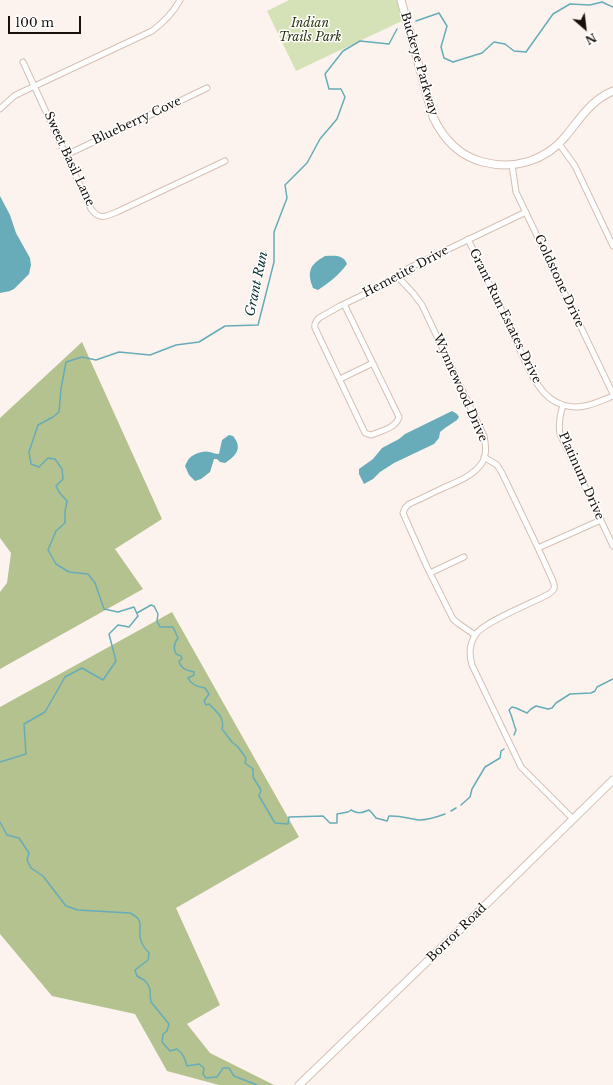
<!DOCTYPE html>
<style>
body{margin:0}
#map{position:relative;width:613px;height:1085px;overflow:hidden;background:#fdf3ee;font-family:"Libre Baskerville",serif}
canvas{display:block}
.north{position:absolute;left:565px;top:8px;width:40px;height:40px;-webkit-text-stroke:3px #fff;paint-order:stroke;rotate:152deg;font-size:11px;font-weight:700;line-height:16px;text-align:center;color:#18100c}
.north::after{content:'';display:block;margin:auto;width:14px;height:18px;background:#18100c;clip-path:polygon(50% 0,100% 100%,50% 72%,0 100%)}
.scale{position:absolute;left:8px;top:16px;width:73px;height:18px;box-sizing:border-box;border:2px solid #18100c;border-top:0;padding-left:5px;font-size:12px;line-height:14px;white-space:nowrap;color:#18100c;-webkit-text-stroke:3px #fff;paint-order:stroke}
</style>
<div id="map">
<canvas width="613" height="1085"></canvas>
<div class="north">N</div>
<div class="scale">100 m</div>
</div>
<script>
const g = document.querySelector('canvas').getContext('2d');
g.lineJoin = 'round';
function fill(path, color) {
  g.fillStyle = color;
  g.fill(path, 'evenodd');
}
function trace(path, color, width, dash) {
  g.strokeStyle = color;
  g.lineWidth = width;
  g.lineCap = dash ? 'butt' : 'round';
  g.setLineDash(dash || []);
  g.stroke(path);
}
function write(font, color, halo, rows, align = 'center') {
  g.font = font + ' "Libre Baskerville",serif';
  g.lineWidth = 3;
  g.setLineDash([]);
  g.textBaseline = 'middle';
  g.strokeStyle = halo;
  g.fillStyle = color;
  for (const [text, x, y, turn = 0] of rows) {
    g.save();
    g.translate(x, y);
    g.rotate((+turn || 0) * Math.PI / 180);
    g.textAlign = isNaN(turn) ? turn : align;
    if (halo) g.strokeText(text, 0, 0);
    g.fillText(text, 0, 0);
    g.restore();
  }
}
const green = new Path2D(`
 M289,0h108l5,21 -106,50 -29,-60z`);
const forest = new Path2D(`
 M82,342l80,177 -47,30 28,40 -143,80v-77l7,-9 4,-30 -11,-15v-120z
 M172,612l127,225 -123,71 44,97 -33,19 23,29 64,32h-55l-52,-14 -32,-57 -83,-18 -52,-62v-227z`);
const water = new Path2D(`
 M0,196l10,19 6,18 14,25 1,7 -2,9 -15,15 -4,2 -10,2z
 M325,256c9,0 18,-2 22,8 -8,11 -18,19 -29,26l-5,-2c-6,-16 -4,-23 12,-32z
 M452,411l5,3 2,3 -2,3 -12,8 -5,4 -1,6 -5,6 -40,19 -14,9 -7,7 -9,5 -5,-10v-5l14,-10 9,-11 17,-9 6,-5z
 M229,435l4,1c10,12 3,20 -8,27l-5,-1 -3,-3h-3l-4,13 -9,7 -6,2 -6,-6 -4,-9c1,-2 2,-4 3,-6 4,-6 15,-10 22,-8 4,1 5,2 9,2l3,-14z`);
const stream = new Path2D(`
 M416,21l23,-8 8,13 -6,21 3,11 9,4 29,-9 12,-11 11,2 9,7 12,1 27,-38 17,-10 20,1 12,-3 11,5
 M137,613l14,-8 3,1 4,8 -1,7 3,6h13l5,11c-4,5 -5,10 -2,16l5,2 1,3 -3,2c2,8 7,9 15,11v3l-6,3c3,7 9,9 17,10l4,6 -5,7 2,4 3,-1c8,8 16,14 13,25l10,13 6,5 8,11 -1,5 8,6v8l8,13 -2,6 16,27 13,1 1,-7 34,-1 7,7h7v-9l11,-2 3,-2c7,4 11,3 18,0l3,3 4,5 11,3 2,-5c11,-1 20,3 30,4 9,0 18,-3 26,-6
 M514,735l2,-5c-3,-7 -3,-12 -7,-20l3,-3 4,1 11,5 4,-4 5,-3 12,3 4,-1 4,-5 14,-9 21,-1 4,-2 2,-4 16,-8
 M0,762l26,-8 -2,-30 21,-12 20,-35 17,-9 21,12 13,-19 -7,-27 9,-9 11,2 9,-11 -4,-9 -16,5 -14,-3 -9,-26 -7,-9 -19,-2 -13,-8 -8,-14 8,-19 9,-8v-11l2,-11 -8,-9 -3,-6 7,-7 -1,-10 -7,-10 -7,-1 -9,9 -8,-3 -2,-12 9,-27 15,-8 6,-5 2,-23 5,-27 16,-5 14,3 23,-8 31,3 26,-10 23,-3 26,-16 33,-1 16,-63v-30l13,-34 -2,-13 22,-22 13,-24 17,-20 8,-22 -4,-8h-12l-4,-15 18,-23 17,-10 29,3 8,-15
 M461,805l9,-8 2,-8 13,-22 15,-9 1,-7 3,-2
 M451,811l5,-3
 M0,822l7,13 12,3 10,15 -2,7 4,8 12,8 23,30 12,4 52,3c14,7 9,11 10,24 1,6 5,12 9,16l-1,7 -13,10 2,6 7,4 3,3 3,6v6l1,7 18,22 -2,7 -4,3 -1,8 8,9 7,-2c6,4 8,10 10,17l12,-2 5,4 -1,6 3,4 11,-1 6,-9h6l5,8 23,9`);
const street = new Path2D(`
 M23,62l68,147c9,12 16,7 28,2l106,-50
 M0,109l14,-13 8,-4 130,-61c12,-9 21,-18 28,-31
 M559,144l6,8 10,14 38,80
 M66,155l141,-67
 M512,165l4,27 97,202
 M468,239c15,32 30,63 44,94 8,16 16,37 26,52 6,9 15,17 25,20 18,6 35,-3 50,-9
 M397,276l16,17 9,12 62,131c2,9 3,19 -2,27 -9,13 -25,19 -39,25 -11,5 -22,11 -34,16l-4,4 -2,5 24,54 26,52 6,5 16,11
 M344,304l55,113c-3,11 -18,14 -28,18l-6,-2 -50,-105c-1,-4 1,-7 4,-10l21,-12 48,-23 21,-15 117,-56
 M340,379l33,-16
 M563,405c-3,10 -5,19 -3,29l53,112
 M484,457l13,8 5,8 36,75 15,33c3,7 1,10 -6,14 -15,8 -63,27 -71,39 -7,10 -7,21 -4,31l49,102 52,52
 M538,548l63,-28
 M430,573l34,-16`);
const secondary = new Path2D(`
 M401,0l32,117c10,21 26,39 50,45 31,8 62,-1 82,-25 15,-18 26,-37 48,-46
 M299,1085l168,-162 146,-143`);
const parkNames = [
 ["Indian",310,24],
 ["Trails Park",310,38]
];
const streetNames = [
 ["Buckeye Parkway",419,64,74],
 ["Blueberry Cove",137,121,-25],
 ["Sweet Basil Lane",69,159,65],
 ["Hemetite Drive",406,272,-28],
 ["Goldstone Drive",559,281,65],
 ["Grant Run Estates Drive",505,316,64],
 ["Wynnewood Drive",460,388,66],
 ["Platinum Drive",581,476,66],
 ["Borror Road",457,933,-44]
];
const waterNames = [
 ["Grant Run",257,284,-78]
];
fill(green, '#d5e2b7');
fill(forest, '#b3c28f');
fill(water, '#67acb8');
trace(stream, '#67acb8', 1.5);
trace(street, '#d6bfb4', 7);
trace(secondary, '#d6bfb4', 9);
trace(street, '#fff', 5);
trace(secondary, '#fff', 7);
write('italic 12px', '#2c350e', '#fff', parkNames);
write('12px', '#18100c', '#fff', streetNames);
write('italic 13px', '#0d3036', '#fff', waterNames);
</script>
